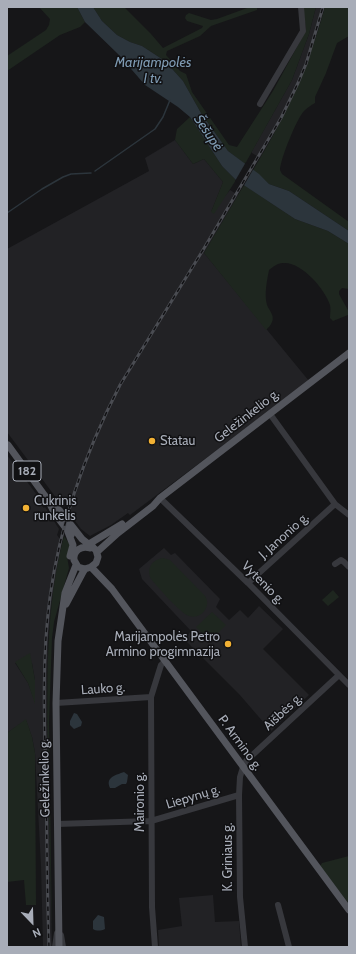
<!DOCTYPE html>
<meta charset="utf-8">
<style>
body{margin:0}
#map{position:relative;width:356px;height:954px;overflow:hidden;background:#161618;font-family:Cabin,sans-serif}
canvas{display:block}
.frame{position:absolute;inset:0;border:8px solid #a8adb8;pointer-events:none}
.north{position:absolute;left:12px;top:902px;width:40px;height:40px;-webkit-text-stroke:3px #111113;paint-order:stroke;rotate:157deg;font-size:11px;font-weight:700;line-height:16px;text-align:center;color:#a8adb8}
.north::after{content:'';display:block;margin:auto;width:14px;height:18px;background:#a8adb8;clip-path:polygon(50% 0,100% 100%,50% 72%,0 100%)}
</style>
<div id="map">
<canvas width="356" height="954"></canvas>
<div class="frame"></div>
<div class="north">N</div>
</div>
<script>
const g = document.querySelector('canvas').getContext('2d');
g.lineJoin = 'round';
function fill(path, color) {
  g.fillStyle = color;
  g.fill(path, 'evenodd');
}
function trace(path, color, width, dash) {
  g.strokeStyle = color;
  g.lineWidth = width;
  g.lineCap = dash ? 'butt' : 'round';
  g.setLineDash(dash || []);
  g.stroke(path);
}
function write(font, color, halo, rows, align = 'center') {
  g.font = font + ' Cabin,sans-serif';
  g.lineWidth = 3;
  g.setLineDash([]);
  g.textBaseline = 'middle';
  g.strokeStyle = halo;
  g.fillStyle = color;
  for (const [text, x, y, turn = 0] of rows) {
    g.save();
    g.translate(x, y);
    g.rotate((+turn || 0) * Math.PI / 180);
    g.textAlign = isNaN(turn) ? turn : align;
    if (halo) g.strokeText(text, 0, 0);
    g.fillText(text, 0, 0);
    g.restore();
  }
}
const built = new Path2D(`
 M316,7h9l-18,57 -16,38 -31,56 -8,-5v-2l40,-71 17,-46z
 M175,140l18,24 11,-5 19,23 -12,30 19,-22 8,5 -34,58 105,128 -179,134 -2,-2 -17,12 -21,11 -9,-7 -11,-15 1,-4 -5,-7 -2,4 -7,-8 -50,-67v-183l142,-78 -4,-13z
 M7,455l36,48 -2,2 3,3 1,-1 14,22 -2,6 5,7 -10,58 -4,39 -1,51 5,257h-9l-2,-81 -6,-113 -3,-16 -6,-17 -19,13zM15,663h17l3,17v22l-7,-19z
 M164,548l7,7 4,-2 45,46 -4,8 13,13 11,-10 8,8 11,-12 24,23 -20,20 46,46 -38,36 -32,-37 -55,-55 7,-8 -49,-52 -3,-10z
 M213,895l2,27 24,-1 2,26h-82l-1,-17 24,-4 -3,-28z`);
const green = new Path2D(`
 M39,7h38l8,15 -5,5 -20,8 -53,36v-15l39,-26 3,-5 1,-6z
 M93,7h31l27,27 12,14 39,-20 1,-2 -16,-5 -2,-3 1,-3 3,-2 22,7 6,-1 33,-12h7v3l-46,16 -11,10 -33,15 -1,4 14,16 6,3 6,18 37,53 8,2 36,-56 30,-55 3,-7 -3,-22h13l-7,27 -17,46 -47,84 -17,-13 -27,-38 -18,-32 -18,-20 -23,-15 -12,-4 -13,-7 -15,-14z
 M325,7h24v29l-12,7 -11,30 -11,24v6c-4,2 -8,5 -11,8 -7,7 -24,49 -24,59l2,4 67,48v9l-60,-40 -20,-7 -16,-14c33,-54 55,-102 72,-163z
 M190,117l32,49 14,14 -22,34 -3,-2 12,-30 -19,-23 -11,5 -18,-24 2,-11z
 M244,185l51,34 33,12 21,13v45l-7,-1 -3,3v3l10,18 -1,3 -15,6 -3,-3c0,-5 1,-9 0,-13 -5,-16 -29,-44 -47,-42 -6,0 -10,4 -14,7 -2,11 -5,24 -2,35 2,5 8,11 5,17 -1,3 -4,6 -6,8l-62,-77z
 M64,536l6,9 -3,11 2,12 -15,54 -2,16 -3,84 3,212c-2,-59 -3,-119 -4,-178 -1,-74 -3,-148 16,-220z
 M163,558l7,2 35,36c7,10 -4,24 -16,20 -9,-3 -31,-29 -38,-37 -5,-11 1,-19 12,-21z
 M333,590l6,7 -11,9 -6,-6z
 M212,612l14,13 -16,16 -14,-14z
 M30,653l5,27v24l-7,-21 -13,-21z
 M26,719l6,18 3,16 1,152h-10l-2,-25 -17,2v-149z
 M349,856v48l-29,-38 2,-3z`);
const water = new Path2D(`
 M77,7h16l9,14 15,14 13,7 12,4 23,15 18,20 18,32 27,38 31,23 10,10 20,7 60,40v13l-21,-13 -33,-12 -59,-39 -14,-14 -32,-49 -12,-10 -33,-22 -26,-30 -34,-33z
 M74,713l3,1 5,8 -1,4 -7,3 -4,-4v-4z
 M124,772l4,3 -1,7 -1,2h-4l-7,4h-5c-5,-11 6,-13 14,-16z
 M98,915l6,2 1,12c-4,2 -9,2 -12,0v-8z`);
const pier = new Path2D(`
 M246,162l8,6 -11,19 -8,-6z`);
const stream = new Path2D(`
 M95,171l60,-42 8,-12 7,-17
 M7,213l35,-24 21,-12 8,-3 20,-1`);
const minor = new Path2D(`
 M260,104l43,-73 -2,-24
 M270,414l65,90 14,11
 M160,498l88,85 101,102
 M335,564l6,-4 3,2 5,5
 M248,583l87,-79
 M56,703l95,-6
 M57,824l94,-3 88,-26
 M278,905l11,42
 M61,935l2,12
 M55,947l2,-14
 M155,947l-3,-40 -1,-210 10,-32 4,-4
 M245,947l-5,-50 -1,-102 1,-18 3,-10 3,-6 93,-86`);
const major = new Path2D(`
 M8,445l37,51 15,15 22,28 14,11 2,7 -2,6 -5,4 -6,2 -7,-2 -4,-7c-1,-9 7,-15 16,-12l3,-1
 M49,502l6,12 16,21
 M68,532l5,13 -3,11
 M89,544l33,-20
 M97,552l21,-19 35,-27 7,-8 189,-145
 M91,567l21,22 237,321
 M66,604l17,-32 2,-3
 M59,947l-3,-244 2,-62 7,-48 11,-28`);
const rail = new Path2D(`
 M49,947c-2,-56 -2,-113 -3,-169 -2,-60 -4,-122 4,-181 10,-74 36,-146 70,-212l83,-135 78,-132 17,-35 8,-19 17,-57`);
const markers = [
 [152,441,4,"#f2b134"],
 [26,508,4,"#f2b134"],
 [228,644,4,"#f2b134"]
];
const shields = [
 [27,471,28]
];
const shieldNames = [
 ["182",27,471]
];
const streetNames = [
 ["Geležinkelio g.",247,416,-38],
 ["J. Janonio g.",284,536,-42],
 ["Vytenio g.",263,583,45],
 ["Lauko g.",103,689,-4],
 ["Aišbės g.",283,712,-43],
 ["P. Armino g.",240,743,54],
 ["Geležinkelio g.",45,778,-91],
 ["Liepynų g.",193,797,-17],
 ["Maironio g.",140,802,-90],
 ["K. Griniaus g.",228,857,-90]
];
const poiNames = [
 ["Statau",160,441],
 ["Cukrinis",34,501],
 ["runkelis",34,516],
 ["Marijampolės Petro",220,637,"right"],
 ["Armino progimnazija",220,652,"right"]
];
const waterNames = [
 ["Marijampolės",153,63],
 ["I tv.",153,79],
 ["Šešupė",208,133,56]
];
fill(built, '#222225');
fill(green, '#1e261f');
fill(water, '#2c353c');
fill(pier, '#161618');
trace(stream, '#2c353c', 1.5);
trace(minor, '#37383d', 6);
trace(major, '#53555c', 7);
trace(rail, '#4a4c52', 3);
trace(rail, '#111113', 1.5, [4.5]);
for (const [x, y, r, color] of markers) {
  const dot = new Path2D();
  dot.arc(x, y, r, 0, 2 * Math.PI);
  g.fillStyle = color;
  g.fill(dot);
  trace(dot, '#111113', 1.5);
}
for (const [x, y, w] of shields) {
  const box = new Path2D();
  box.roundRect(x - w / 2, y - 10, w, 20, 3);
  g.fillStyle = '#111113';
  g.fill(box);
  trace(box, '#a8adb8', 1);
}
write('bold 12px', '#a8adb8', null, shieldNames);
write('13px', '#a8adb8', '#111113', streetNames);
write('13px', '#a8adb8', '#111113', poiNames, 'left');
write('italic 14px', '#7f9bb3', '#111113', waterNames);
</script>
